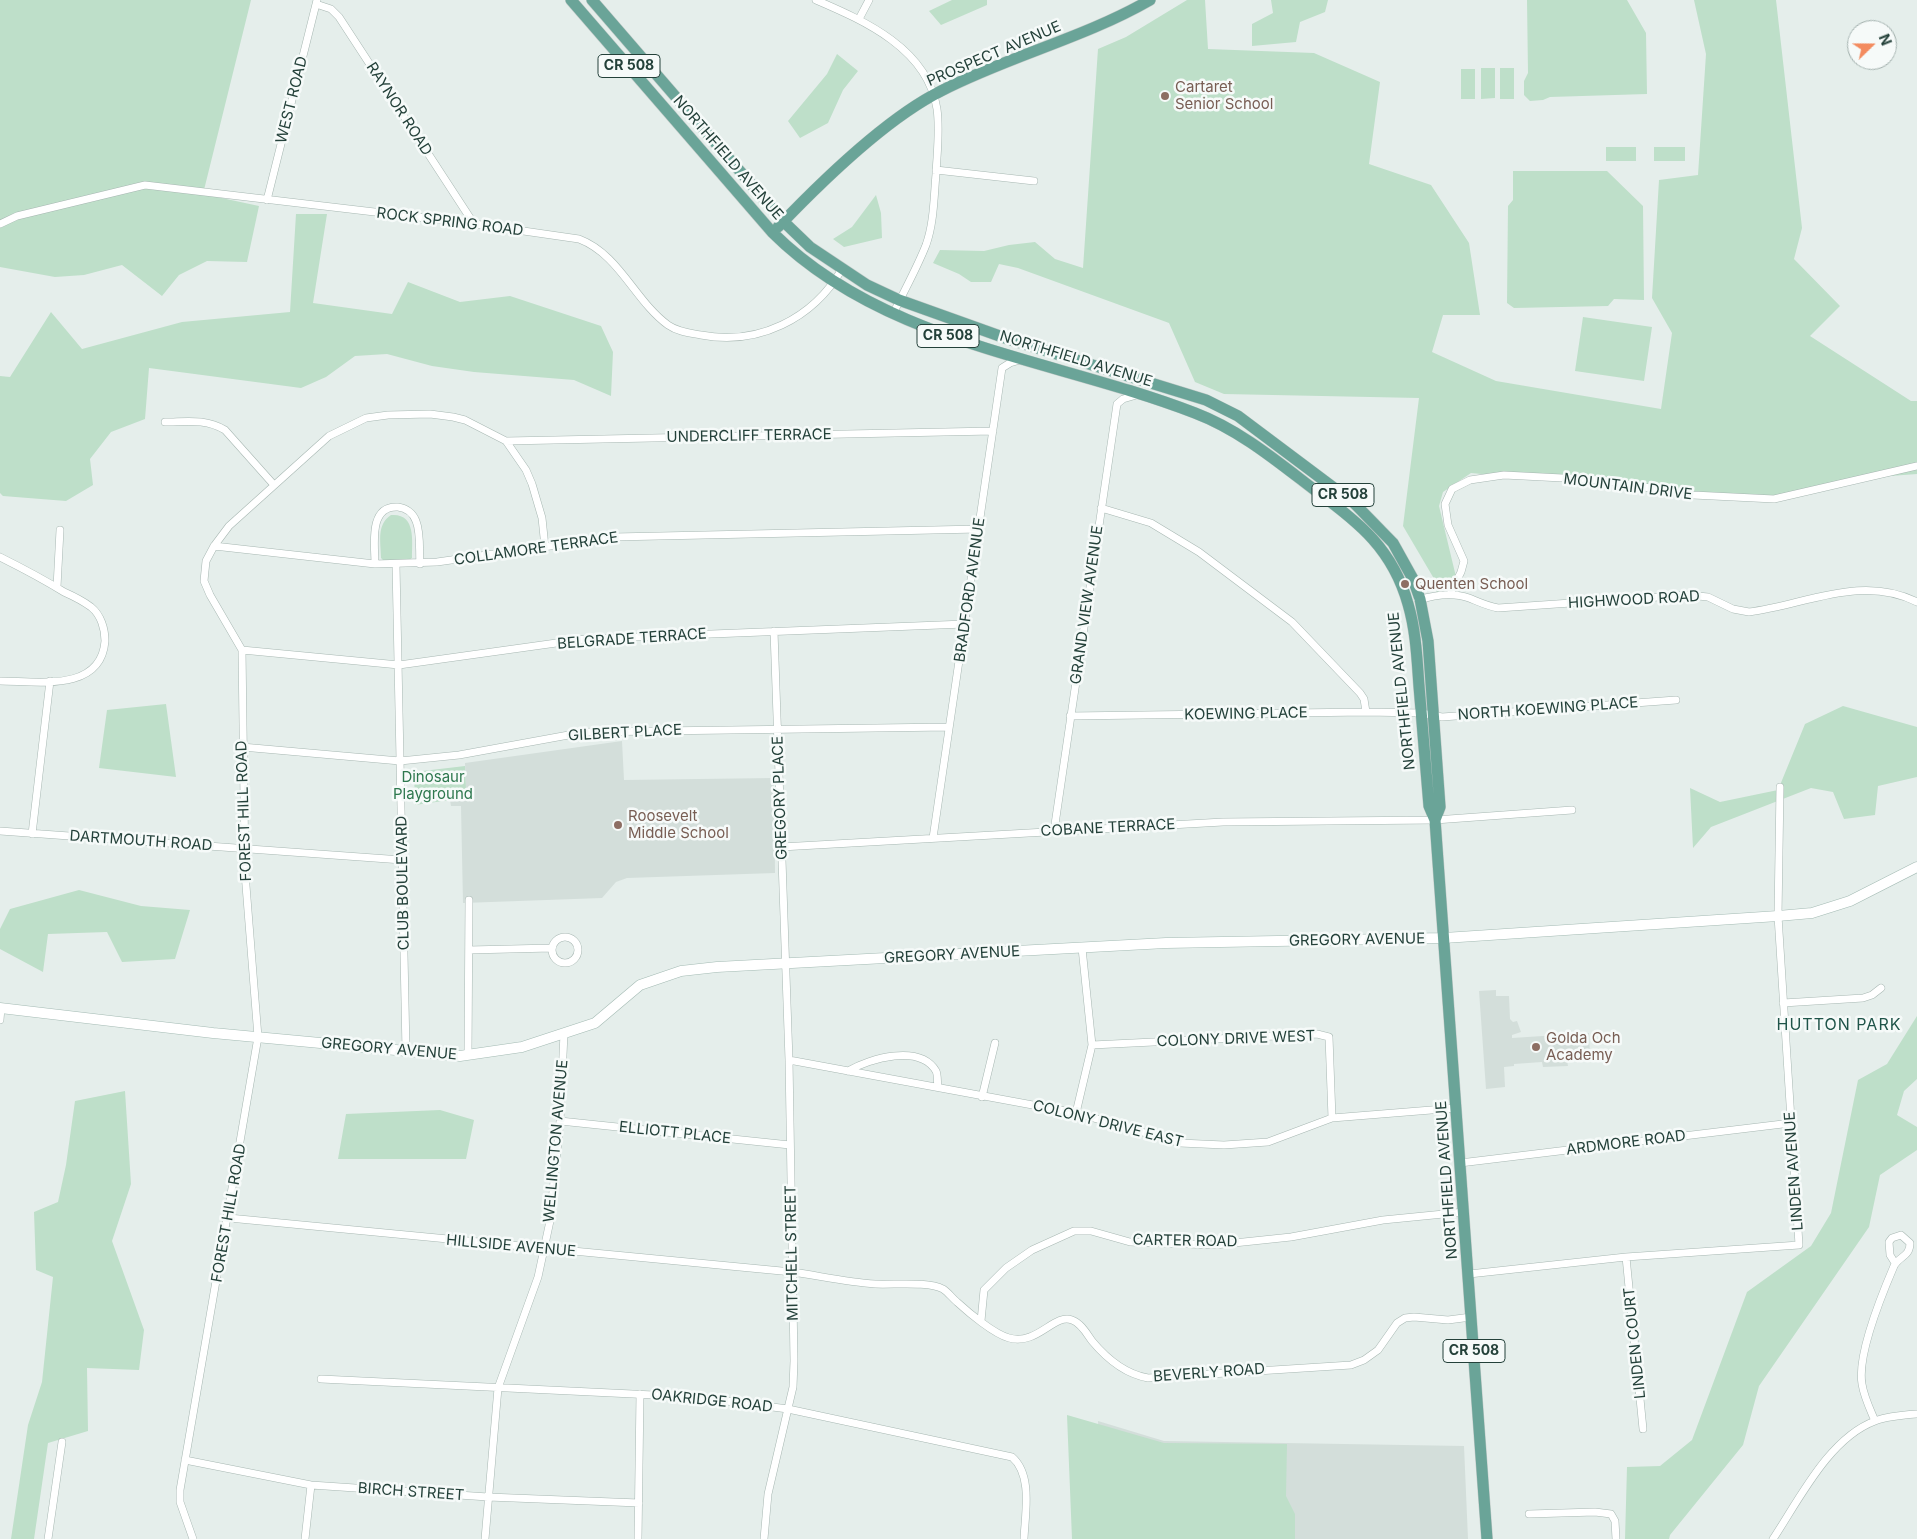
<!DOCTYPE html>
<style>
body{margin:0}
#map{position:relative;width:1917px;height:1539px;overflow:hidden;background:#e5eeeb;font-family:Inter,sans-serif}
canvas{display:block}
.north{position:absolute;left:1847px;top:20px;width:50px;height:50px;box-sizing:border-box;background:#f6faf9;border:1px solid #a2b0ad;border-radius:50%;rotate:68deg;font-size:14px;font-weight:700;line-height:20px;text-align:center;color:#24413a}
.north::after{content:'';display:block;margin:auto;width:18px;height:22px;background:#f38b5f;clip-path:polygon(50% 0,100% 100%,50% 72%,0 100%)}
</style>
<div id="map">
<canvas width="1917" height="1539"></canvas>
<div class="north">N</div>
</div>
<script>
const g = document.querySelector('canvas').getContext('2d');
g.lineJoin = 'round';
function fill(path, color) {
  g.fillStyle = color;
  g.fill(path, 'evenodd');
}
function trace(path, color, width, dash) {
  g.strokeStyle = color;
  g.lineWidth = width;
  g.lineCap = dash ? 'butt' : 'round';
  g.setLineDash(dash || []);
  g.stroke(path);
}
function write(font, color, halo, rows, align = 'center') {
  g.font = font + ' Inter,sans-serif';
  g.lineWidth = 5;
  g.setLineDash([]);
  g.textBaseline = 'middle';
  g.strokeStyle = halo;
  g.fillStyle = color;
  for (const [text, x, y, turn = 0] of rows) {
    g.save();
    g.translate(x, y);
    g.rotate((+turn || 0) * Math.PI / 180);
    g.textAlign = isNaN(turn) ? turn : align;
    if (halo) g.strokeText(text, 0, 0);
    g.fillText(text, 0, 0);
    g.restore();
  }
}
const built = new Path2D(`
 M622,741l2,39 150,-2 1,95 -148,5 -11,4 -14,16 -139,5 -2,-97h-10l-1,-6 1,-11h15l-1,-26z
 M1496,990v6h13l1,23 3,3 4,-1 4,11 -9,3v3l77,-5 1,23h-6v3l-17,1 1,6 -25,1 -1,-5 -28,2v2l-10,1 1,20 -19,2 -7,-98z
 M1098,1421l66,20 300,5 4,93h-367z`);
const green = new Path2D(`
 M0,0h251l-48,194 56,12 -12,56 -40,-1 -28,14 -17,21 -40,-31 -38,10 -29,2 -55,-10z
 M952,0h35v5l-46,20 -12,-14z
 M1187,0h18l3,49 106,4 66,29 -11,82 62,21 38,58 11,72h-37l-11,37 64,29 165,28 11,-76 -20,-35 7,-118 39,-5 8,-121 -12,-54h82l26,228 -8,31 46,47 -30,30 101,65h6v73l-27,2 -117,25 -302,-28 -28,19 -4,14 18,75 -20,12 -4,-16 -30,-51 16,-128 -195,-4 -29,-12 -26,-59 -151,-55 -19,-4 -8,18h-20l-12,-8 -26,-11 7,-13 44,1 25,-6 26,-3 20,17 28,9 15,-219 28,-12z
 M1271,0h57l-3,12 -25,10 -4,20 -44,4v-22l21,-11z
 M1527,0h100l19,33 1,61 -97,3 -7,3 -13,1 -6,-6v-14l4,-8z
 M837,54l21,17 -15,19 -15,33 -28,15 -12,-17 39,-47z
 M1481,68h14v30l-14,1z
 M1500,68h14v31h-14z
 M1461,69h14v30h-14z
 M1606,147h30v14h-30z
 M1654,147h31v14h-31z
 M1513,171h94l36,35 1,94 -30,-1 -6,7 -94,2 -7,-5 1,-97 5,-6z
 M876,195l5,18 1,25 -38,9 -11,-8 19,-12z
 M296,214h31l-14,89 79,11 16,-32 52,20 50,-6 91,30 12,26 -2,44 -37,-16 -100,-8 -42,-6 -45,-12 -32,2 -29,21 -25,11 -152,-20 -4,51 -34,13 -21,27 3,26 -27,16 -63,-5 -3,-3v-117l10,1 41,-65 31,37 100,-27 108,-10z
 M1583,317l69,10 -8,54 -69,-10z
 M391,515c25,-2 21,25 21,43l-3,2h-26l-2,-2c0,-16 -5,-33 10,-43z
 M166,704l10,73 -77,-9 8,-58z
 M1843,706l74,21v50l-39,9 -3,29 -31,4 -11,-27 -22,-4 -100,39 -18,21 -3,-60 30,14 58,-12 27,-66z
 M465,766l1,23h-15l-1,11 -35,5 -1,-33z
 M79,890l62,16 49,4 -15,49 -53,3 -15,-30 -59,2 -5,38 -43,-23v-20l10,-20z
 M1917,1016v63l-13,12 -7,24 20,12v23l-37,25 -11,52 -110,159 -16,59 -73,90 -1,4h-44l2,-72 33,-1 32,-26 55,-148 64,-46 20,-33 27,-133 29,-16z
 M125,1091l6,93 -19,57 32,89 -5,40 -52,-2 1,63 -40,12 -14,96h-23l17,-114 14,-43 11,-105 -17,-7 -2,-58 24,-10 8,-37 9,-64z
 M440,1110l34,10 -8,39h-128l8,-45z
 M1067,1415l97,28 123,1 -1,52 9,18v25h-223z`);
const street = new Path2D(`
 M816,0c49,21 112,49 121,109 3,21 0,44 -1,65 -2,22 -2,49 -10,71 -9,23 -22,46 -33,69
 M316,4l15,5 8,8 135,207
 M859,19l10,-19
 M936,170l98,11
 M267,200l50,-200
 M0,224l17,-8 128,-31 323,38 111,16c40,15 56,62 89,86 10,7 22,8 33,10 57,11 112,-16 141,-66
 M165,422c20,0 40,-4 60,8l49,55
 M506,441l487,-10
 M1101,508l50,15 48,29 93,70 68,71 4,6 2,13
 M214,546l161,18 62,-2 177,-25 365,-8
 M0,557c22,11 43,22 64,35 9,4 19,9 27,15 10,8 14,22 14,34 -4,52 -69,40 -105,40
 M375,564c0,-18 -7,-59 23,-57 8,1 15,6 18,14 5,12 3,30 4,43
 M396,565l10,486
 M57,587l3,-57
 M1450,594l11,-22 3,-11 -16,-36 -3,-21 7,-15 18,-9 34,-5 97,5 92,15 81,4 143,-33
 M1418,600c16,-5 35,-8 51,-2 10,4 18,8 29,10l190,-13 20,2 25,12 16,3c56,-7 112,-38 168,-10
 M242,650l157,15 186,-26 380,-15
 M1070,716l296,-4 55,1 21,4 234,-17
 M242,747l158,14 59,-6 126,-23 364,-5
 M0,831l402,29
 M1054,831l63,-427 6,-5 17,-5
 M32,834l18,-153
 M933,838l69,-470 8,-5 10,-3
 M781,847l442,-25 212,-2 137,-10
 M552 950a13 13 0 1 1 26 0a13 13 0 1 1-26 0Z
 M469,950l83,-2
 M1783,1003l80,-5 9,-3 9,-7
 M0,1020l1,-12
 M1092,1045l225,-11 12,3 3,81
 M468,1055l1,-155
 M789,1060l287,53 104,30 44,2 44,-3 64,-24 124,-10
 M848,1071c22,-13 72,-27 88,0 2,4 1,11 2,16
 M982,1097l13,-54
 M1076,1113l16,-68 -10,-97
 M560,1121l230,24
 M1460,1163l331,-40
 M229,1218l563,54c28,4 56,10 83,12 18,1 53,-3 68,5 5,3 9,9 14,13 12,11 37,32 52,36 28,8 45,-25 63,-18 9,3 15,14 20,21 15,18 33,33 56,37l203,-13 13,-5 14,-10 19,-27 8,-5 9,-1 34,3 23,-3
 M1626,1257l17,172
 M1469,1274l157,-17 173,-12 -21,-329 2,-129
 M981,1321l3,-31 22,-22 26,-18 42,-19h17l39,11 85,3 76,-8 92,-17 81,-8
 M321,1379l374,18 93,12 224,48c21,18 13,57 12,82
 M1875,1421c-5,-12 -11,-24 -13,-37 -5,-28 20,-90 32,-118 5,-10 16,-9 16,-23l-9,-8 -9,3 -3,4 1,13 5,8
 M185,1460l126,25 177,12 151,6
 M1529,1514l66,-2 16,2 4,7 1,18
 M48,1539l14,-97
 M193,1539l-13,-37v-12l78,-453 -13,-164 -3,-223 -32,-55 -6,-14 2,-20 8,-15 15,-20 100,-90 37,-18 22,-3 42,-1 23,3 12,3 41,21 20,29 6,14 10,34 3,29
 M305,1539l6,-54
 M485,1539l13,-151 40,-111 12,-56 10,-100 4,-88
 M638,1539l2,-145
 M764,1539l4,-45 25,-107 1,-26 -5,-301 -15,-429
 M1773,1539c26,-39 56,-101 102,-118 13,-5 28,-6 42,-7`);
const secondary = new Path2D(`
 M0,1008l213,25 247,23 62,-9 73,-24 45,-38 41,-14 36,-4 449,-24 278,-5 334,-22 34,-3 38,-12 67,-34`);
const primary = new Path2D(`
 M571,0l201,232c112,112 281,126 423,181 45,17 83,49 121,78 44,32 77,59 92,113 8,27 9,55 11,82 3,40 7,80 10,120l6,14 52,719
 M592,0l191,221 27,26 57,38 32,15 109,39 198,61 32,16 116,87 39,40 20,36 7,20 8,42 12,166 -5,13
 M778,227c44,-46 107,-108 163,-136 68,-35 143,-53 209,-91`);
const markers = [
 [1165,96,5,"#8d6e63"],
 [1405,584,5,"#8d6e63"],
 [618,825,5,"#8d6e63"],
 [1536,1047,5,"#8d6e63"]
];
const shields = [
 [629,66,62],
 [948,336,62],
 [1343,495,62],
 [1474,1351,62]
];
const shieldNames = [
 ["CR 508",629,66],
 ["CR 508",948,336],
 ["CR 508",1343,495],
 ["CR 508",1474,1351]
];
const streetNames = [
 ["PROSPECT AVENUE",994,54,-23],
 ["WEST ROAD",292,100,-76],
 ["RAYNOR ROAD",399,109,57],
 ["NORTHFIELD AVENUE",728,158,49],
 ["ROCK SPRING ROAD",450,222,7],
 ["NORTHFIELD AVENUE",1076,359,17],
 ["UNDERCLIFF TERRACE",749,436,-1],
 ["MOUNTAIN DRIVE",1628,487,7],
 ["COLLAMORE TERRACE",536,549,-8],
 ["BRADFORD AVENUE",970,590,-82],
 ["HIGHWOOD ROAD",1634,600,-3],
 ["GRAND VIEW AVENUE",1087,605,-82],
 ["BELGRADE TERRACE",632,639,-4],
 ["NORTHFIELD AVENUE",1402,691,-96],
 ["NORTH KOEWING PLACE",1548,709,-4],
 ["KOEWING PLACE",1246,714,-1],
 ["GILBERT PLACE",625,733,-3],
 ["GREGORY PLACE",780,798,-92],
 ["FOREST HILL ROAD",244,811,-92],
 ["COBANE TERRACE",1108,828,-3],
 ["DARTMOUTH ROAD",141,841,4],
 ["CLUB BOULEVARD",403,883,-91],
 ["GREGORY AVENUE",1357,940,-1],
 ["GREGORY AVENUE",952,955,-3],
 ["COLONY DRIVE WEST",1236,1039,-2],
 ["GREGORY AVENUE",389,1049,5],
 ["COLONY DRIVE EAST",1108,1124,14],
 ["ELLIOTT PLACE",675,1133,6],
 ["WELLINGTON AVENUE",556,1141,-85],
 ["ARDMORE ROAD",1626,1143,-7],
 ["LINDEN AVENUE",1794,1171,-94],
 ["NORTHFIELD AVENUE",1447,1180,-94],
 ["FOREST HILL ROAD",229,1213,-80],
 ["CARTER ROAD",1185,1241,1],
 ["HILLSIDE AVENUE",511,1246,5],
 ["MITCHELL STREET",792,1253,-91],
 ["LINDEN COURT",1635,1343,-96],
 ["BEVERLY ROAD",1209,1373,-4],
 ["OAKRIDGE ROAD",712,1401,6],
 ["BIRCH STREET",411,1492,4]
];
const educationNames = [
 ["Cartaret",1175,87],
 ["Senior School",1175,104],
 ["Quenten School",1415,584],
 ["Roosevelt",628,816],
 ["Middle School",628,833],
 ["Golda Och",1546,1038],
 ["Academy",1546,1055]
];
const parkNames = [
 ["Dinosaur",433,777],
 ["Playground",433,794]
];
const neighbourhoodNames = [
 ["HUTTON PARK",1839,1025]
];
fill(built, '#d3deda');
fill(green, '#bedfc9');
trace(street, '#a7b7b2', 8);
trace(secondary, '#a3bab3', 11);
trace(primary, '#c2cac8', 12);
trace(street, '#fff', 7);
trace(secondary, '#fff', 10);
trace(primary, '#6aa498', 11);
for (const [x, y, r, color] of markers) {
  const dot = new Path2D();
  dot.arc(x, y, r, 0, 2 * Math.PI);
  g.fillStyle = color;
  g.fill(dot);
  trace(dot, '#f6faf9', 2);
}
for (const [x, y, w] of shields) {
  const box = new Path2D();
  box.roundRect(x - w / 2, y - 11.5, w, 23, 4);
  g.fillStyle = '#f6faf9';
  g.fill(box);
  trace(box, '#24413a', 1);
}
write('bold 14px', '#24413a', null, shieldNames);
write('15px', '#24413a', '#f6faf9', streetNames);
write('15px', '#785e54', '#f6faf9', educationNames, 'left');
write('15px', '#2d784e', '#f6faf9', parkNames);
g.letterSpacing = '1px';
write('16px', '#1f5449', '#f6faf9', neighbourhoodNames);
g.letterSpacing = '0px';
</script>
